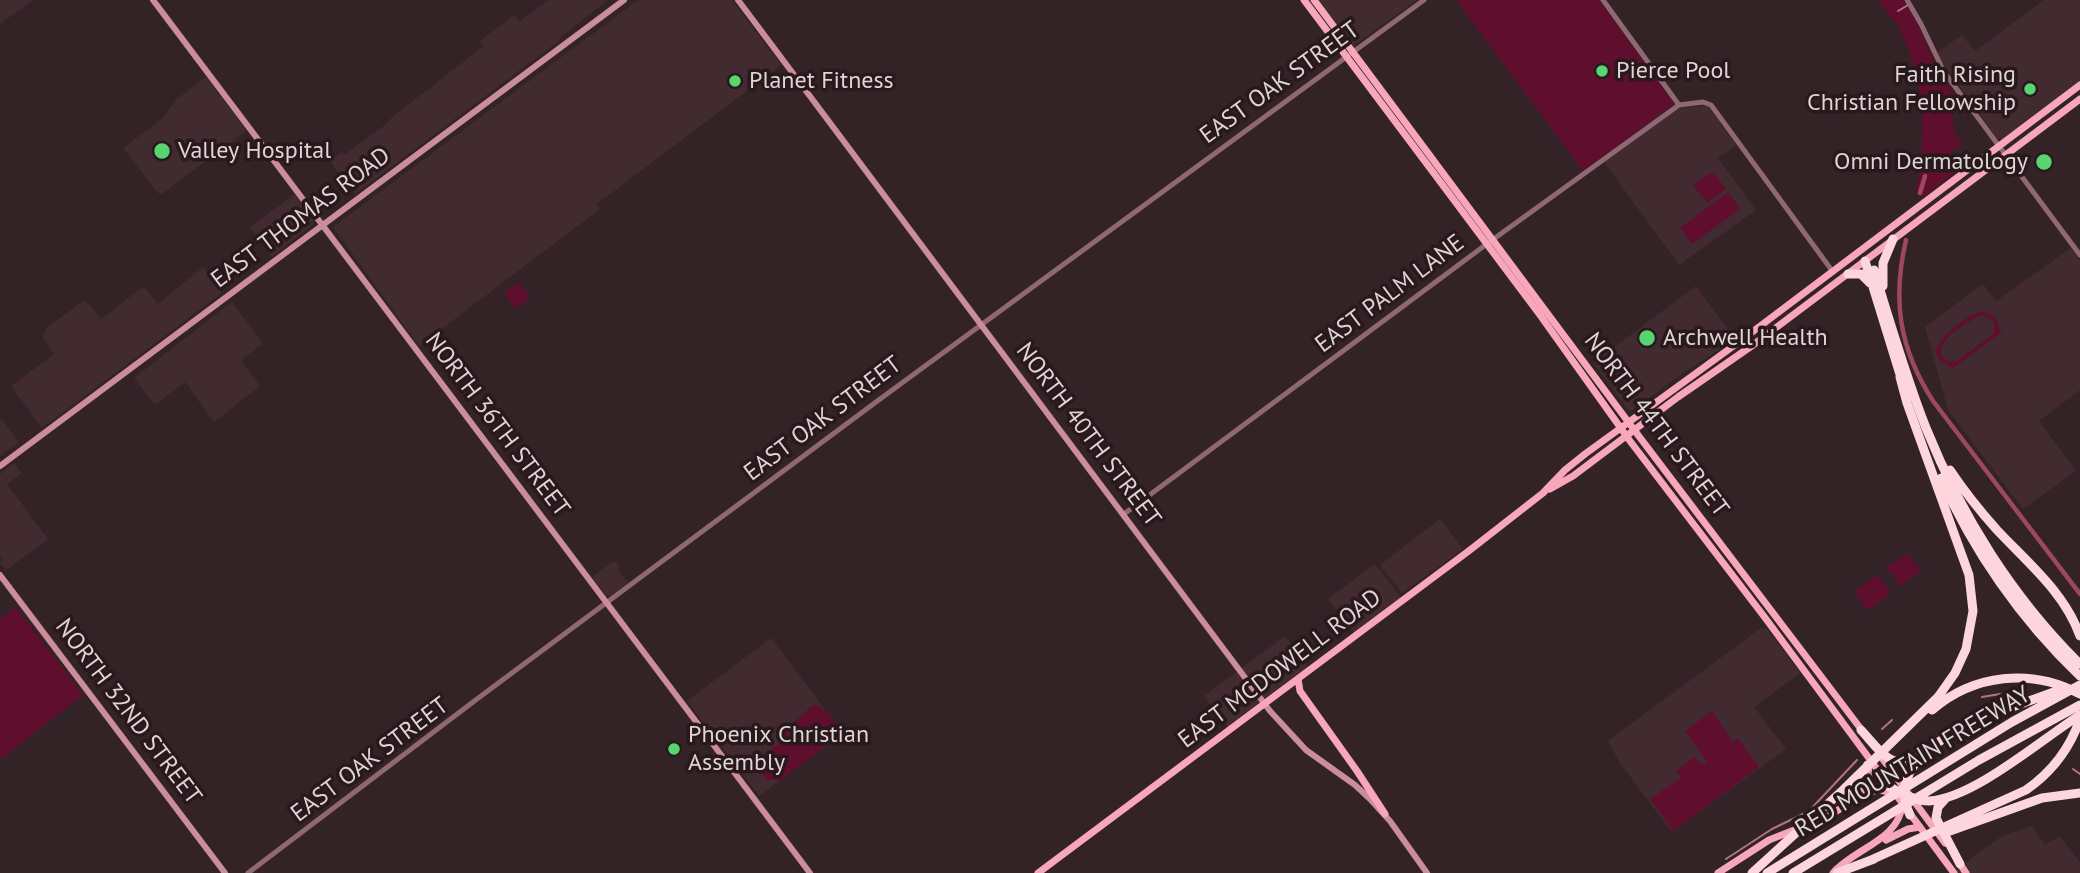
<!DOCTYPE html>
<style>
body{margin:0}
canvas{display:block;background:#332327}
</style>
<canvas width="2080" height="873"></canvas>
<script>
const g = document.querySelector('canvas').getContext('2d');
g.lineJoin = 'round';
function fill(path, color) {
  g.fillStyle = color;
  g.fill(path, 'evenodd');
}
function trace(path, color, width, dash) {
  g.strokeStyle = color;
  g.lineWidth = width;
  g.lineCap = dash ? 'butt' : 'round';
  g.setLineDash(dash || []);
  g.stroke(path);
}
function write(font, color, halo, rows, align = 'center') {
  g.font = font + ' "PT Sans",sans-serif';
  g.lineWidth = 7;
  g.setLineDash([]);
  g.textBaseline = 'middle';
  g.strokeStyle = halo;
  g.fillStyle = color;
  for (const [text, x, y, turn = 0] of rows) {
    g.save();
    g.translate(x, y);
    g.rotate((+turn || 0) * Math.PI / 180);
    g.textAlign = isNaN(turn) ? turn : align;
    if (halo) g.strokeText(text, 0, 0);
    g.fillText(text, 0, 0);
    g.restore();
  }
}
const built = new Path2D(`
 M0,0h33l-33,24z
 M549,0h59l-49,38 1,2 -205,154 -25,-33 12,-9 2,3 44,-32 4,-6 92,-71 -4,-5 34,-26 6,6z
 M638,0h94l49,65 -184,139 3,5 -181,137 -86,-119z
 M1319,0h98l-64,46z
 M2044,0h36v82l-77,57 -6,-1 -57,-79 -2,-7 24,-17 13,16z
 M206,77l39,51v4l-82,61 -4,1 -36,-46 40,-30 14,-19z
 M1707,105l29,40 -18,13 38,52 -77,55 -75,-103 73,-53z
 M295,194l18,24v6l-41,33 -22,-30z
 M2071,248l9,12v130l-41,31 37,50 -53,38 -75,-99 -23,-83 58,-43 13,17z
 M203,267l19,26 -180,135 -31,-42 43,-32 -11,-16 3,-10 39,-28 16,19 43,-33 14,18z
 M1696,286l39,53 -62,41 -41,31 -4,-1 -35,-47z
 M232,302l31,41 -22,18 19,25 -46,36 -29,-40 -30,23 -21,-27z
 M1,419l18,23 -19,14v-36z
 M14,463l8,10 -15,11 41,55 -42,31 -6,-7 2,-3 -2,-4v-82z
 M1440,519l23,30 -61,44 -22,-28z
 M612,562h4l4,4 -3,3 11,14 -18,13 -4,-1 -14,-18z
 M1375,564l28,37 -46,35 -29,-37z
 M1761,628l6,1 33,44 -46,34 32,42 -114,83 -52,-69 -12,-22z
 M1285,636l25,34 -80,60 -26,-34z
 M771,638l72,95 -84,63 -72,-95z
 M2032,826l13,19 15,-9 20,27v10h-128l50,-37z`);
const green = new Path2D(`
 M1456,0h143l75,104 -91,67z
 M1878,0h25l16,27 20,46 20,28 -8,6 3,25 8,12 -11,9 11,14 -39,30 -7,-5c11,-63 9,-113 -20,-171h-3z
 M1710,173h4l12,16 -19,14 -14,-18z
 M1728,192l12,17 -48,35 -12,-16z
 M519,282l11,15 -15,12 -11,-16z
 M1982,311l14,6 3,12 3,3 -50,37c-3,-6 -12,-6 -15,-14 -5,-16 32,-40 45,-44zM1982,315l11,5 2,8 -2,6 -36,27c-6,1 -11,1 -15,-5 -9,-14 29,-37 40,-41z
 M1907,553l4,1 -2,2 8,11h4l-1,4 -19,15 -4,-1 1,-3 -8,-11 -4,1 1,-5z
 M1875,576l4,1 11,14 -1,4 -19,14 -5,-1 -8,-13h-3l1,-4z
 M16,607l67,88 -83,65v-141z
 M813,705l7,1 3,4 2,-1 18,24 -62,47h-14l-13,-17 1,-2 24,-18 11,-17z
 M1712,711l21,31 5,-4 21,29 -86,64 -23,-32 31,-21 -5,-7 18,-14 8,8 5,-3 -22,-31z`);
const stream = new Path2D(`
 M1898,11l10,-6
 M1982,697l18,-3 4,2
 M1882,729l10,-9
 M2073,769l7,5
 M1726,859l46,-30 37,-18 48,-51`);
const canal = new Path2D(`
 M1920,193l5,-17
 M1906,240c-14,60 -7,108 27,161l147,193`);
const tertiary = new Path2D(`
 M1603,0l76,105
 M1907,0l14,24 23,48 136,183
 M1124,514l360,-268 195,-141 24,-3 8,3 122,167
 M248,873l229,-174 399,-297 548,-402`);
const secondary = new Path2D(`
 M153,0l657,873
 M738,0l532,711 36,39 49,35 15,14 20,22 37,52
 M0,466l624,-466
 M0,575l225,298`);
const primary = new Path2D(`
 M1304,0l236,315 90,126 136,178 188,254
 M1314,0l324,435 226,298
 M1550,489l23,-13 105,-79 75,-52 327,-246
 M1298,679l2,12 57,80 28,43
 M1879,754l66,89
 M1858,793c9,-8 14,-16 9,-29
 M1886,840l22,-11 12,-2
 M1958,861l8,12
 M1038,873l432,-323 73,-57 22,-23 20,-16 158,-115 337,-254
 M1718,873l51,-33 58,-23 40,-25 13,-2 14,3
 M1833,873c22,-25 66,-33 69,-68`);
const motorway = new Path2D(`
 M1865,261l37,120
 M1874,270c16,53 32,107 52,158 35,87 87,170 154,236
 M1848,274h13l9,9
 M1883,286v-23l10,-24
 M1950,470c14,21 30,41 47,60 31,33 68,63 83,106
 M1941,478c32,73 81,143 139,198
 M1932,710c42,-36 99,-42 148,-16
 M1861,730c17,18 30,43 57,27
 M1888,786c12,7 27,15 41,15 44,-2 113,-62 151,-86
 M1946,798l-8,9 -2,11 24,46
 M1910,815c-34,-73 103,-106 149,-125
 M1950,831l92,-33 38,-5
 M1871,860l155,-70c26,-18 44,-42 54,-71
 M1752,873l91,-83 95,-93 17,-24 11,-24 7,-38 -4,-36 -62,-172 -7,-26
 M1767,873l245,-151 68,-37
 M1793,873l186,-113 101,-55
 M1837,873l37,-14`);
const markers = [
 [1602,71,7,"#58d570"],
 [735,81,7,"#58d570"],
 [2030,89,7,"#58d570"],
 [162,151,9,"#58d570"],
 [2044,162,9,"#58d570"],
 [1647,338,9,"#58d570"],
 [674,749,7,"#58d570"]
];
const poiNames = [
 ["Pierce Pool",1616,71],
 ["Faith Rising",2016,75,"right"],
 ["Christian Fellowship",2016,103,"right"],
 ["Planet Fitness",749,81],
 ["Valley Hospital",178,151],
 ["Omni Dermatology",2028,162,"right"],
 ["Archwell Health",1663,338],
 ["Phoenix Christian",688,735],
 ["Assembly",688,763]
];
const streetNames = [
 ["EAST OAK STREET",1280,83,-36],
 ["EAST THOMAS ROAD",301,218,-37],
 ["EAST PALM LANE",1390,294,-37],
 ["EAST OAK STREET",823,419,-37],
 ["NORTH 36TH STREET",497,425,53],
 ["NORTH 44TH STREET",1656,425,53],
 ["NORTH 40TH STREET",1088,435,53],
 ["EAST MCDOWELL ROAD",1280,669,-37],
 ["NORTH 32ND STREET",128,712,53],
 ["EAST OAK STREET",370,760,-37],
 ["RED MOUNTAIN FREEWAY",1913,762,-31]
];
fill(built, '#412a30');
fill(green, '#5f0e2d');
trace(stream, '#b17284', 2);
trace(canal, '#9d4861', 4.5);
trace(tertiary, '#906871', 5);
trace(secondary, '#cb8c9b', 6);
trace(primary, '#f8a7bb', 7);
trace(motorway, '#fdd5dd', 9);
for (const [x, y, r, color] of markers) {
  const dot = new Path2D();
  dot.arc(x, y, r, 0, 2 * Math.PI);
  g.fillStyle = color;
  g.fill(dot);
  trace(dot, '#29191d', 2.5);
}
write('24px', '#dfd4d6', '#29191d', poiNames, 'left');
write('24px', '#dfd4d6', '#29191d', streetNames);
</script>
